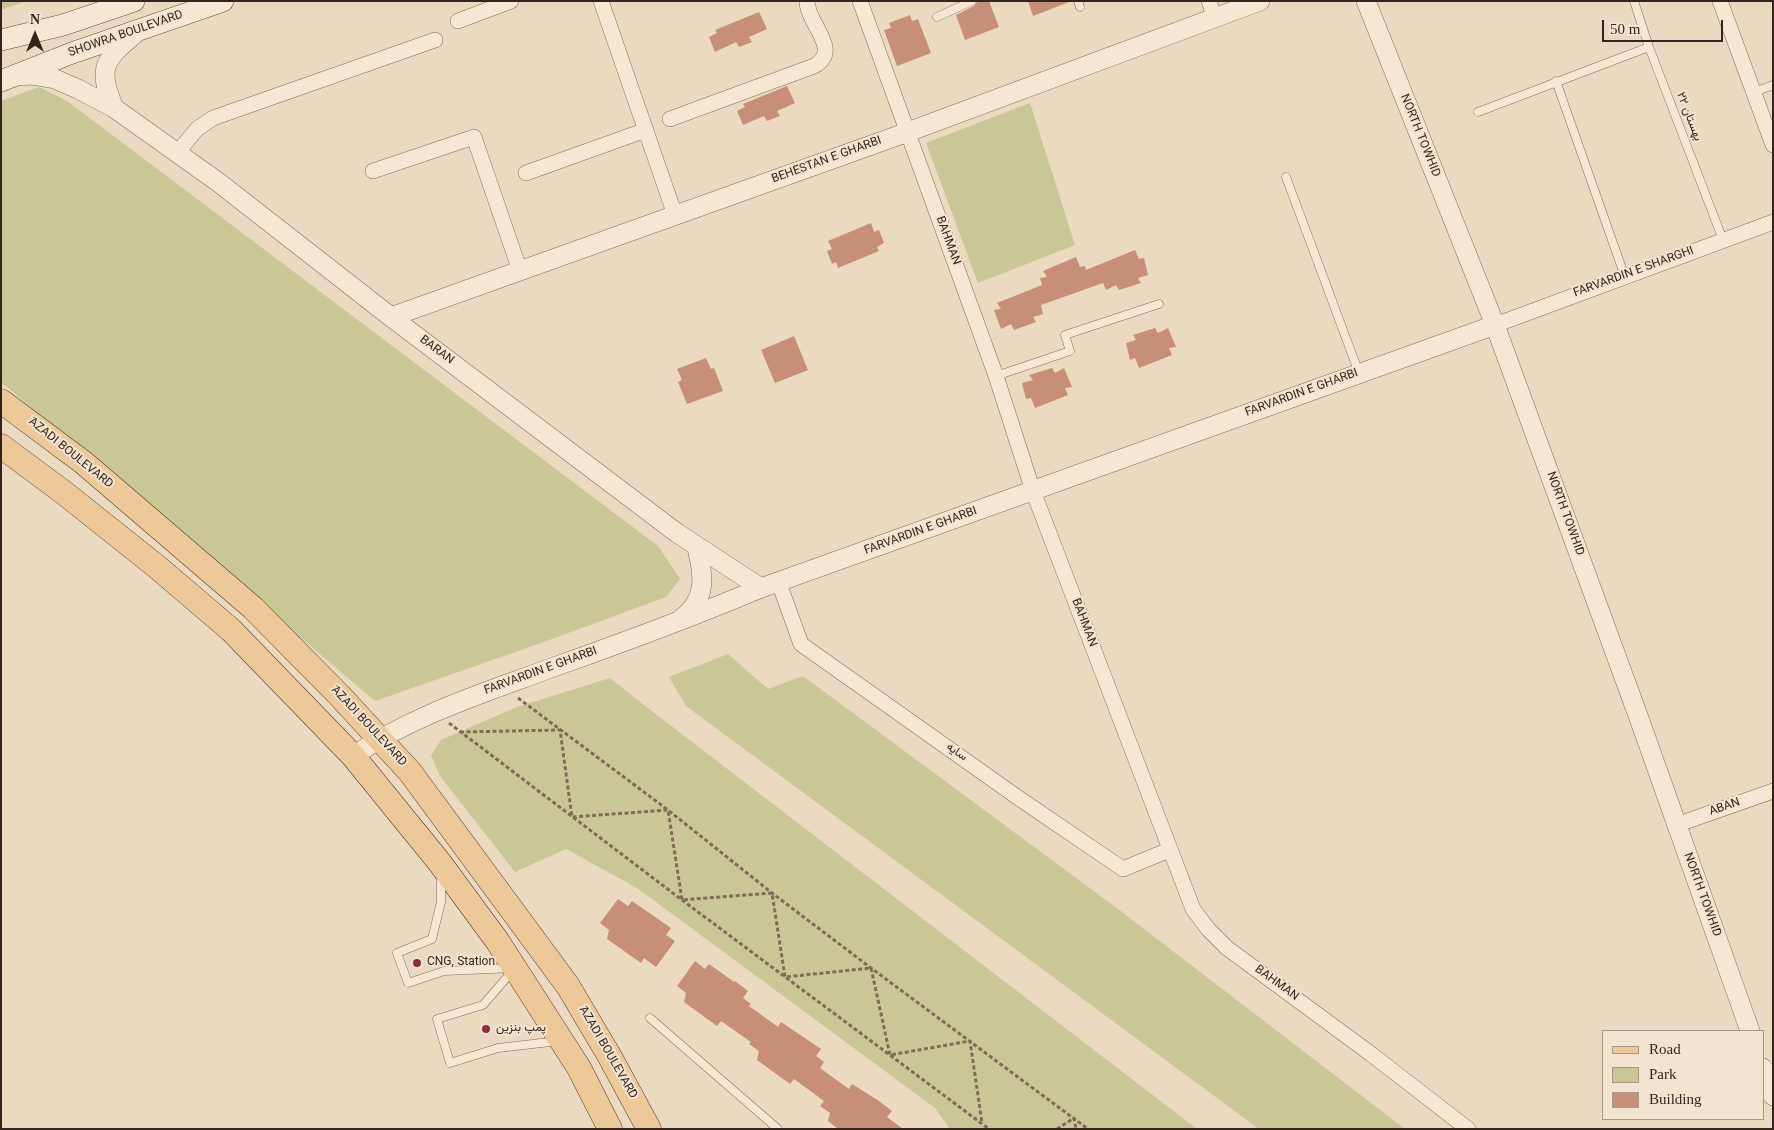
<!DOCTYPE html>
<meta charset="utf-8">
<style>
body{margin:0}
#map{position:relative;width:1774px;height:1130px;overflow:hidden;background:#ebd9c0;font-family:Georgia,serif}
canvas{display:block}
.frame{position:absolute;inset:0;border:2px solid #33251d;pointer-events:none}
.legend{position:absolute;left:1602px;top:1030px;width:162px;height:90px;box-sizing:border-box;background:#f3e4cf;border:1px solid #a69888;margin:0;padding:6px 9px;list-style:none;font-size:15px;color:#33251d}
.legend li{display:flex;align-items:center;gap:10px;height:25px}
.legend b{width:25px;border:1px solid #a69888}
.north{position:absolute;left:10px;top:10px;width:50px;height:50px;-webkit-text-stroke:4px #f3e4cf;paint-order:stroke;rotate:0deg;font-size:14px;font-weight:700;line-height:20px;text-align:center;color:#33251d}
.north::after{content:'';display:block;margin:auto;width:18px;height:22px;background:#33251d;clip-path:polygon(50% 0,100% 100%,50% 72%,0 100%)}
.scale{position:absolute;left:1602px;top:20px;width:121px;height:22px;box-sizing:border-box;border:2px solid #33251d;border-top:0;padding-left:6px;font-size:15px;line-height:18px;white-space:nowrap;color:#33251d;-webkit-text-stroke:4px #f3e4cf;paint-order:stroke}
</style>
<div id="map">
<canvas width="1774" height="1130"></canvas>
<div class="frame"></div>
<ul class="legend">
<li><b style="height:6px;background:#edc899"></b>Road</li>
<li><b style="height:14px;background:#c8c795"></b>Park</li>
<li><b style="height:14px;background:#c78f77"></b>Building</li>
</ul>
<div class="north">N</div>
<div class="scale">50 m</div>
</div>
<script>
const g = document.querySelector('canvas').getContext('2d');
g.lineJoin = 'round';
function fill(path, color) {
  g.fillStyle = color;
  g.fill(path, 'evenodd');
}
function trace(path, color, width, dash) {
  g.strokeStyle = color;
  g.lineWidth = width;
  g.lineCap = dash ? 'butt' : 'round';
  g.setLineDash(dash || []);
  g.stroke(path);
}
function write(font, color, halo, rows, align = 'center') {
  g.font = font + ' Georgia,Vazirmatn,serif';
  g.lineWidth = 4;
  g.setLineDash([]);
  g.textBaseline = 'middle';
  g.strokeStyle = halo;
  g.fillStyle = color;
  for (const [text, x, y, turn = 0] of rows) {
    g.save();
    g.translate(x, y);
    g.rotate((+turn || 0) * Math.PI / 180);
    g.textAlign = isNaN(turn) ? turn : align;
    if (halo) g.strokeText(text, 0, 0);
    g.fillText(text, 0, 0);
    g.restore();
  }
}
const green = new Path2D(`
 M1,1h26l-26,9z
 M39,87l28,14 591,445 22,33 -14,18 -125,46 -166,58 -374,-319v-281z
 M1030,103l45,142 -97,38 -52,-140z
 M728,654l40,35 35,-13 311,230 291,223h-146l-573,-423 -17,-29z
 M610,678l30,24 557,427h-247l-15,-21 -298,-220 -71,-39 -51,23 -75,-96 -9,-21 10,-15 76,-33z`);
const building = new Path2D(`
 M978,1h11l10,26 -34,13 -9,-25 18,-9z
 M1028,1h41v1l-36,14z
 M759,12l8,17 -18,8 3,5 -13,5 -3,-5 -21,10 -6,-15 8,-4 -2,-3z
 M910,15l2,6 6,-2 13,34 -34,13 -13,-36 7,-2 -2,-5z
 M787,86l8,17 -18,8 3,5 -13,5 -3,-5 -21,9 -6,-14 8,-4 -2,-3z
 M871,223l3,9 5,-2 5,13 -7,4 2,4 -41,17 -2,-6 -4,2 -5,-13 5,-2 -4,-8z
 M1135,250l4,9 5,-1 4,17 -10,3 3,5 -22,7 -3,-5 -10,5 -3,-7 -62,22 2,9 -10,3 3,5 -22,8 -3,-6 -10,5 -7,-19 7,-1 -4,-6 45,-18 -2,-7 7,-1 -4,-6 33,-14 4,10 5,-1 1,4z
 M1155,328l3,5 10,-5 8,19 -7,1 3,7 -33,13 -4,-10 -5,2 -4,-17 10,-3 -3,-5z
 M794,336l14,34 -33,13 -14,-33z
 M706,358l5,11 3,-1 9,23 -36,13 -9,-22 4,-2 -5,-11z
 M1052,368l3,5 9,-5 8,19 -7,1 3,7 -33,13 -4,-10 -5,1 -4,-16 11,-3 -4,-5z
 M618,899l10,7 4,-5 39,27 -5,7 9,6 -19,26 -12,-9 -3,5 -34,-24 2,-9 -9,-7z
 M695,961l10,8 4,-5 25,18 1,-1 13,10 -5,7 8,6 -2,2 29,21 3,-5 40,27 -5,7 8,6 -4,6 29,21 3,-5 27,17 13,10 -5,6 16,12h-65l-10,-8 2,-8 -10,-7 4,-5 -30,-22 -4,5 -33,-24 2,-9 -10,-7 2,-2 -30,-21 -4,5 -33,-24 2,-9 -9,-7z`);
const path = new Path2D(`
 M518,698l150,112 104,83 99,75 217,161
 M449,723l233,177 307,229
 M460,732l100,-2 12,87 96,-7 14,90 90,-7 13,84 86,-9 19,87 80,-14 12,82
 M1057,1129l17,-11 2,11`);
const service = new Path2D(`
 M1078,1l2,6
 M1634,1l15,46 74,193
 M937,17l35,-16
 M1556,81l69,196
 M1754,92l19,-7
 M1478,112l171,-65
 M1286,177l73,196
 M996,376l74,-25 -5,-16 94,-31
 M441,875v27l-9,37 -35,14 11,30 36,-12 71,-3 -32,37 -46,14 13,44 48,-15 61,-7
 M650,1018l128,111`);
const minor = new Path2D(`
 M601,1l74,214
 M860,1l136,375 37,115 160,418 15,20 19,19 144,106 97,75
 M1209,1l6,18
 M1720,1l53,144
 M458,21l53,-20
 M670,119l144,-53c29,-16 -7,-42 -7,-65
 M177,153l20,-24 16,-11 222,-78
 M373,171l101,-34 46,134
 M526,173l120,-43
 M1495,325l278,-103
 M779,583l22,61 219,155 103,70 46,-19
 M1676,825l97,-34`);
const tertiary = new Path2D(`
 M1366,1l129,324 145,396 110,310
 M17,76l14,-1 24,4 23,10 36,19 104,74 173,135 286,216 84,55
 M114,108c-17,-41 -10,-48 22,-75
 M391,317l517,-185 352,-131
 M681,619c26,-19 23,-43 16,-71
 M353,756c60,-41 131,-63 198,-88 71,-25 141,-51 210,-80l734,-263
 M1763,1068l10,28`);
const secondary = new Path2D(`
 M1,40l62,-15 71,-24
 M1,81l71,-28 151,-52`);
const primary = new Path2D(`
 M1,401l83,62 169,145 87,88 70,76 158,214 42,71 39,72
 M1,446l62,46 93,74 75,64 122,126 87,107 58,79 81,126 31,61`);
const markers = [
 [417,963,5,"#8e2d39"],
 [486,1029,5,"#8e2d39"]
];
const streetNames = [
 ["SHOWRA BOULEVARD",126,35,-19],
 ["بهستان ۲۲",1688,117,69],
 ["NORTH TOWHID",1419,136,68],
 ["BEHESTAN E GHARBI",827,161,-20],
 ["BAHMAN",947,241,70],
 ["FARVARDIN E SHARGHI",1634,273,-20],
 ["‌‌BARAN",436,351,37],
 ["FARVARDIN E GHARBI",1302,394,-20],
 ["َAZADI BOULEVARD",70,454,39],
 ["NORTH TOWHID",1564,514,70],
 ["FARVARDIN E GHARBI",921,532,-20],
 ["BAHMAN",1083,623,69],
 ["FARVARDIN E GHARBI",541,672,-20],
 ["َAZADI BOULEVARD",368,727,47],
 ["سایه",956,753,35],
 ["ABAN",1725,808,-19],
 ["NORTH TOWHID",1701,895,70],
 ["BAHMAN",1276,984,36],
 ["َAZADI BOULEVARD",607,1053,60]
];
const poiNames = [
 ["CNG, Station",427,963],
 ["پمپ بنزين",496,1029]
];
fill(green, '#c8c795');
fill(building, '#c78f77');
trace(service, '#826a59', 9);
trace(minor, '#826a59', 16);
trace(tertiary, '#826a59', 20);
trace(secondary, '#644b3c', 22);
trace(primary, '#50392d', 25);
trace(path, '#826a59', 3, [4, 2.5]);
trace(service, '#f6e7d2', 8);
trace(minor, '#f6e7d2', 15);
trace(tertiary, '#f6e7d2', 19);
trace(secondary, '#f6e7d2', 21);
trace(primary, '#edc899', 24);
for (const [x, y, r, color] of markers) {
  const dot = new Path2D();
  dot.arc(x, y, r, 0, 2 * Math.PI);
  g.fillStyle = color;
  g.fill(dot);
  trace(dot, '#f3e4cf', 2);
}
write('12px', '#33251d', '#f3e4cf', streetNames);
write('12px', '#33251d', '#f3e4cf', poiNames, 'left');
</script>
